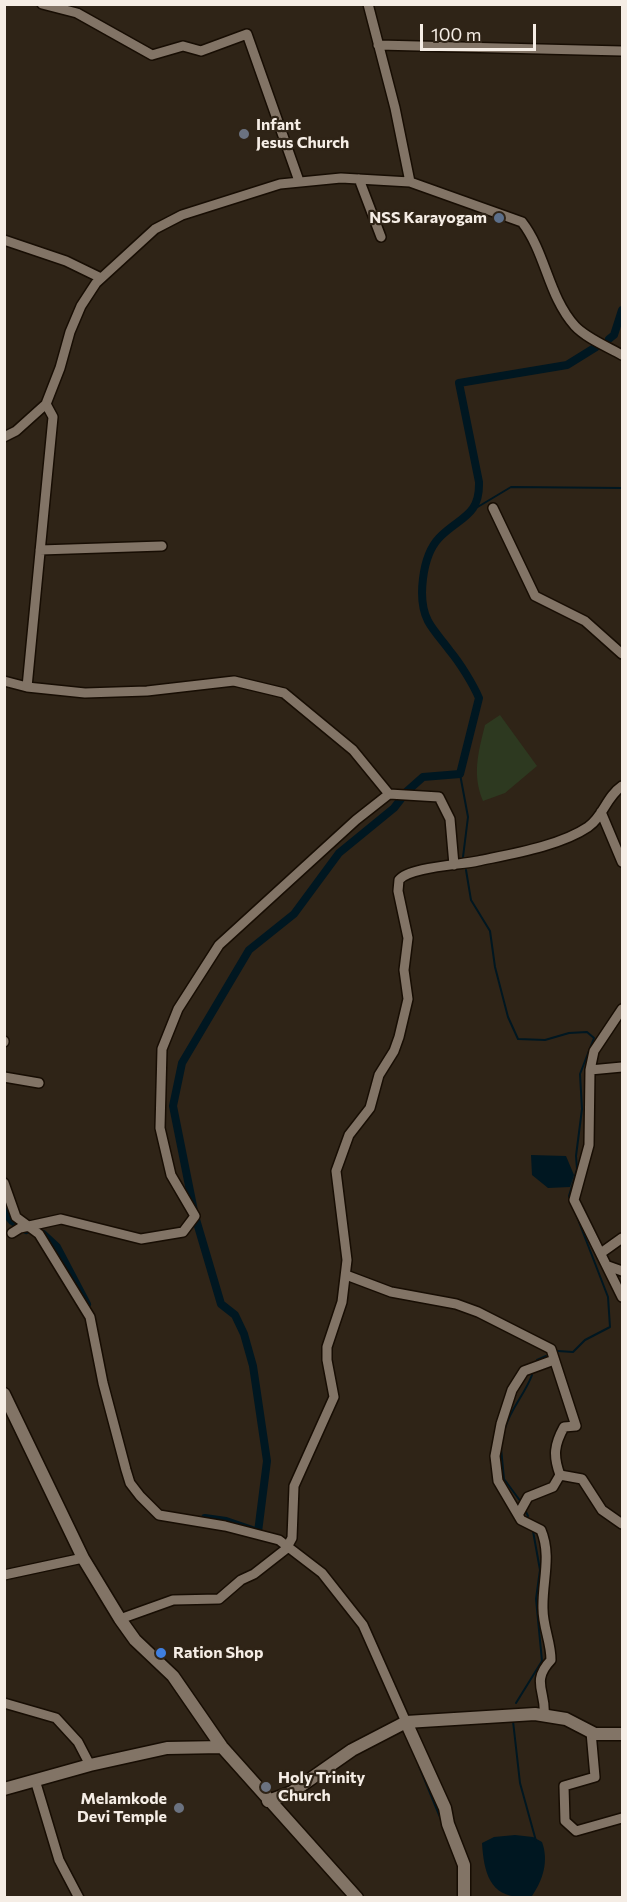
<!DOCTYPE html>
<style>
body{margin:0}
#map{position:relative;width:627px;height:1902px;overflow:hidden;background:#2f2417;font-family:Commissioner,sans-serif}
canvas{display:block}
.frame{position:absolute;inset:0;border:6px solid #f5ede5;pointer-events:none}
.scale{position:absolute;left:420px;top:24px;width:116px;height:27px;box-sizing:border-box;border:3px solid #f5ede5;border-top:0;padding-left:8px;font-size:18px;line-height:21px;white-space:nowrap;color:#f5ede5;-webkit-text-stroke:4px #2f2417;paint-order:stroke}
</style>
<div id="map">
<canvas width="627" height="1902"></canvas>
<div class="frame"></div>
<div class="scale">100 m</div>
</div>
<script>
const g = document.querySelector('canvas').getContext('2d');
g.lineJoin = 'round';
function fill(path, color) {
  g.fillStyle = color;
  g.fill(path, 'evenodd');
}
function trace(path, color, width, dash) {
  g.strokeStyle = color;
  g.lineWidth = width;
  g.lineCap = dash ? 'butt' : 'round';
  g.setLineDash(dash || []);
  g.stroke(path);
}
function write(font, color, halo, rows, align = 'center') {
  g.font = font + ' Commissioner,sans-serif';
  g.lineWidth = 4.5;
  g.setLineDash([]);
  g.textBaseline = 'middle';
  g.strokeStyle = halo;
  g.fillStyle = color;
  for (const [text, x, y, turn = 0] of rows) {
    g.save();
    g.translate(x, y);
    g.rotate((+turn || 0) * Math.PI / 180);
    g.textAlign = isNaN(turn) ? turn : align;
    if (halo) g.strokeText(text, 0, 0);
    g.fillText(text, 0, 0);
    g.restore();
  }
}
const green = new Path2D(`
 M500,715l37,51 -32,27 -22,8c-11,-26 -5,-48 2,-76z`);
const water = new Path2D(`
 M531,1155l35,1 8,19 -4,12 -22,1 -16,-13z
 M515,1835l18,2 9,5c7,19 1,38 -10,54 -41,6 -48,-21 -50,-53l12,-6z`);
const stream = new Path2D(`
 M471,511l40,-24 111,1
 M460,774l8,43 -5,40
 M466,870l5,30 19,31 5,36 13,50 10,22 27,1 24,-7 18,-1 7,6 -14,36 2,35 -6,47 1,13 -8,27 39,101 2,30 -25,13 -12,12 -15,-1
 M537,1360l9,-4
 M505,1428c6,-20 20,-34 27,-53
 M501,1448l3,31 17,23
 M525,1510l3,6
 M516,1703l26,-42 -6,-62 4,-29 -7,-39
 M513,1721l7,62 16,58
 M419,1766l23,56`);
const canal = new Path2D(`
 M609,339l5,-4 8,-25
 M405,793l18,-16 37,-3 19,-76c-6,-14 -19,-35 -29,-47 -7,-10 -16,-19 -22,-30 -11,-21 -6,-65 11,-83 20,-21 41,-21 40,-56l-20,-99 108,-18 29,-18
 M4,1211l8,10 14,9
 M43,1234l14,13 30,57
 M205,1518l21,3 32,11 9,-71 -14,-95 -9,-32 -9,-19 -14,-11 -26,-88 -22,-110 9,-43 67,-113 45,-36 45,-61 55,-45 7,-9`);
const minor = new Path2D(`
 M42,4l35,9 75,42 31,-9 18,5 46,-17 52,147
 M368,4l27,104 15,74
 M378,45l244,6
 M359,179l22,58
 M4,240l62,21 35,17
 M4,437l12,-6 30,-27 14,-36 10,-36 11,-26 15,-23 59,-54 27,-14 98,-31 61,-6 69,4 112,40c24,31 26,74 53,104 11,12 33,21 47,29
 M493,508l42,88 50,25 37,33
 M40,550l122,-4
 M4,681l23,6 58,6 62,-2 87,-10 50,12 69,57 36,44 50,3 11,22 4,46
 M27,687l26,-270 -7,-13
 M601,812l21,50
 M622,1009l-28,42 -4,19 -1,75 -15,55 48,97
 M4,1041v1
 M590,1070l32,-3
 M4,1077l35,6
 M4,1183l12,34 23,17 51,83 13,66 23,87 4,13 10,13 19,19 66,11 54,14 43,33 41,52 43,97
 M12,1233l8,-5 41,-9 80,20 42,-7 12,-16 -24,-41 -11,-47 2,-79 16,-40 41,-64 137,-125 33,-26
 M601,1253l21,-15
 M608,1266l14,5
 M346,1275l45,17 65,12 22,8 73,37 25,77 -12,1c-10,18 -11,29 -4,48
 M560,1475l22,4 20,31 20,14
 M518,1515l10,-18 25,-10 7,-12
 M4,1575l79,-17
 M120,1619l53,-19 46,-1 22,-19 13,-6 32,-25 6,-11 2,-52 40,-89 -7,-37v-13l15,-45 5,-42 -11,-89 13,-36 21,-27 9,-33 15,-24 5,-14 9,-38 -4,-29 4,-32 -10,-47 1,-11c10,-13 61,-15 79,-19 33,-7 82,-15 110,-34 15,-10 18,-30 34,-41
 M4,1703l52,15 22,24 12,23
 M544,1716c3,-24 -14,-34 7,-56 0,-18 -8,-33 -8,-51 -1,-27 9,-53 -2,-79l-20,-10 -23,-39 -3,-25 6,-32 11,-34 12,-19 30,-11
 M591,1732l4,45 -31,9 1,35 11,10 46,-13
 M35,1780l24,80 20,38`);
const tertiary = new Path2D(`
 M4,1394l79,164 37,61 15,21 38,36 49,71 135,151
 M406,1722l39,86 3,16 16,41v33
 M4,1789l86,-24 77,-17 55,-1
 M268,1801l24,-9 60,-42 54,-28 129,-8 31,5 29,15h27`);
const markers = [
 [244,134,6,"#6b7280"],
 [499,218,6,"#5c6f8a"],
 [161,1653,6,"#3f7fe0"],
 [266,1787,6,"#6b7280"],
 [179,1808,6,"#6b7280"]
];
const poiNames = [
 ["Infant",256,125],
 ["Jesus Church",256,143],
 ["NSS Karayogam",487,218,"right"],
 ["Ration Shop",173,1653],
 ["Holy Trinity",278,1778],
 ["Church",278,1796],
 ["Melamkode",167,1799,"right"],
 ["Devi Temple",167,1817,"right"]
];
fill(green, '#2d3920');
fill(water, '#001721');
trace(stream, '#001721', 2);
trace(canal, '#001721', 8);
trace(minor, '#170d03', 12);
trace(tertiary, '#170d03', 15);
trace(minor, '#827466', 9);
trace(tertiary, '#827466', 12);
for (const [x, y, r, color] of markers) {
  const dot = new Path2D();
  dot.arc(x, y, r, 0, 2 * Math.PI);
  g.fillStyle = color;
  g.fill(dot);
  trace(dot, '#2f2417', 2);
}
write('bold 16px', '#f5ede5', '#2f2417', poiNames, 'left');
</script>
